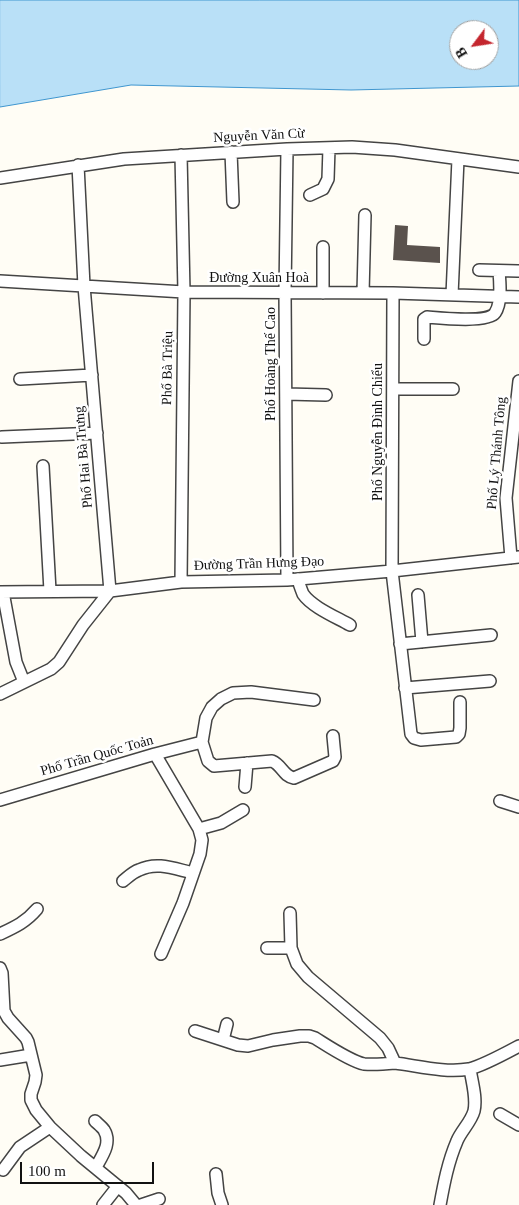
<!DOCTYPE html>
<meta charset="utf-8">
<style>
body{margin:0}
#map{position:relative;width:519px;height:1205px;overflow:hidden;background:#fffdf5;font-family:Georgia,serif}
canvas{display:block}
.north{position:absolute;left:449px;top:20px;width:50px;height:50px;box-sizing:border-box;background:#fff;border:1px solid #a0a0a0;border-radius:50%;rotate:239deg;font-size:14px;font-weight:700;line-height:20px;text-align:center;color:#111}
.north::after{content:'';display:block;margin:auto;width:18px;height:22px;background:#c4262e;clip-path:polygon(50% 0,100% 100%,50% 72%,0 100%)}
.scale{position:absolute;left:20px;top:1162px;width:134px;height:22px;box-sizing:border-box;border:2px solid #111;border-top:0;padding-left:6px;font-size:15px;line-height:18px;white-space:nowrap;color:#111;-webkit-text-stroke:4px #fff;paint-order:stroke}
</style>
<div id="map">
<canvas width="519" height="1205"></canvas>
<div class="north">B</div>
<div class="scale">100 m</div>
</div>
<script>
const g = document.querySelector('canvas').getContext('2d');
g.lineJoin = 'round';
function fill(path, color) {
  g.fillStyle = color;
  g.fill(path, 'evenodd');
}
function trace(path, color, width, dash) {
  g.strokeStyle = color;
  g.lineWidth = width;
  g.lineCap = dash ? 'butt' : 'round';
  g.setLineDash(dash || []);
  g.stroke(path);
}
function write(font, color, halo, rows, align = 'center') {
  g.font = font + ' Georgia,serif';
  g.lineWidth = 5;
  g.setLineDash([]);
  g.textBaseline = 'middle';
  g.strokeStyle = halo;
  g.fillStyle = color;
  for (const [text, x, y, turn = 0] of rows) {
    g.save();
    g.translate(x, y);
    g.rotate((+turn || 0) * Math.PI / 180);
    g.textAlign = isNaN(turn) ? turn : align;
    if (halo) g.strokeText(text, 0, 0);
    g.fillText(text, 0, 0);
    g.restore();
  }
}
const water = new Path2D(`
 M0,0h519v86l-168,4 -220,-5 -131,22zM459,30h30v30h-30z`);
const building = new Path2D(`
 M395,225l13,1 -1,19 33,2v16l-47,-3z`);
const minor = new Path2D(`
 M231,152l2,50
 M181,155l3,137 -3,290
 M0,178l124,-19 163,-10 65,-2 43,3 124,17
 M310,195l13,-6 5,-10 1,-31
 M479,270l39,1
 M0,281l184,11 209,1 126,4
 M323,293v-46
 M363,293l2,-78
 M393,293l-1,278 19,163 3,4 7,2 35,-3 3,-3 1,-6v-26
 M452,295l6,-136
 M424,339v-20l3,-2c12,1 62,6 68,-4 7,-10 5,-30 4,-42
 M20,379l72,-4
 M393,389h60
 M286,394l40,1
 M2,437l95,-4
 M43,466l7,125
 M511,558l-5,-60 13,-117
 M298,579c1,5 3,10 5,15 9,13 33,23 47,31
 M287,580l-2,-287 2,-144
 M0,592l110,-1 71,-9 106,-2 105,-9 127,-14
 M3,592l13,70 8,20
 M418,595l4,47
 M400,644l91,-9
 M405,688l85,-7
 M0,694l51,-25 8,-7 24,-37 27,-34 -26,-305 -6,-121
 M314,700l-63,-8 -18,1 -12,6 -9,8 -6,11 -4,24 6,19 6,5 58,-5c10,4 11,15 22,17l39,-17 2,-4 -2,-21
 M155,754l44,75 3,11 -2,14 -17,49 -22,51
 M245,787l2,-24
 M0,800l155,-46 47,-12
 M500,801l19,6
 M199,829l22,-6 22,-13
 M123,881c5,-4 10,-9 16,-11 18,-9 36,-1 54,3
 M290,913l1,35 6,16 11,13 72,61 8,10 7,15c24,3 50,10 74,6 13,-3 37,-16 50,-23
 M0,934c15,-7 26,-12 37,-25
 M267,948h24
 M0,968l2,5 2,38 4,7 18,20 2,4 8,33 -1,7 -4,12v6l5,10 14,17 31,29 45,37 10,12
 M195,1031l43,14 10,1 25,-6 27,-4h9l6,2c13,8 35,23 49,26 10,1 21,0 31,-1
 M223,1040l4,-16
 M0,1060l31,-5
 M500,1114l19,11
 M95,1121c3,3 7,6 9,9 8,13 -2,26 -8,37
 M3,1170l17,-23 30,-20
 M216,1174l2,19 4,12
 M103,1205l15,-19
 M141,1205l18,-6
 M440,1205c4,-22 8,-43 17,-64 4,-10 14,-19 17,-30 3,-13 -2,-29 -4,-42`);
const streetNames = [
 ["Nguyễn Văn Cừ",259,136,-3],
 ["Đường Xuân Hoà",259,278],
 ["Phố Hoàng Thế Cao",271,364,-90],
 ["Phố Bà Triệu",168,368,-89],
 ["Phố Nguyễn Đình Chiểu",378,432,-90],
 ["Phố Lý Thánh Tông",497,453,-85],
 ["Phố Hai Bà Trưng",84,457,-95],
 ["Đường Trần Hưng Đạo",259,564,-2],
 ["Phố Trần Quốc Toản",97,756,-16]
];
fill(water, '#b9e0f7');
trace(water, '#3f96cf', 1);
fill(building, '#5a524d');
trace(minor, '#444', 14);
trace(minor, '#fff', 11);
write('14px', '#111', '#fff', streetNames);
</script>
